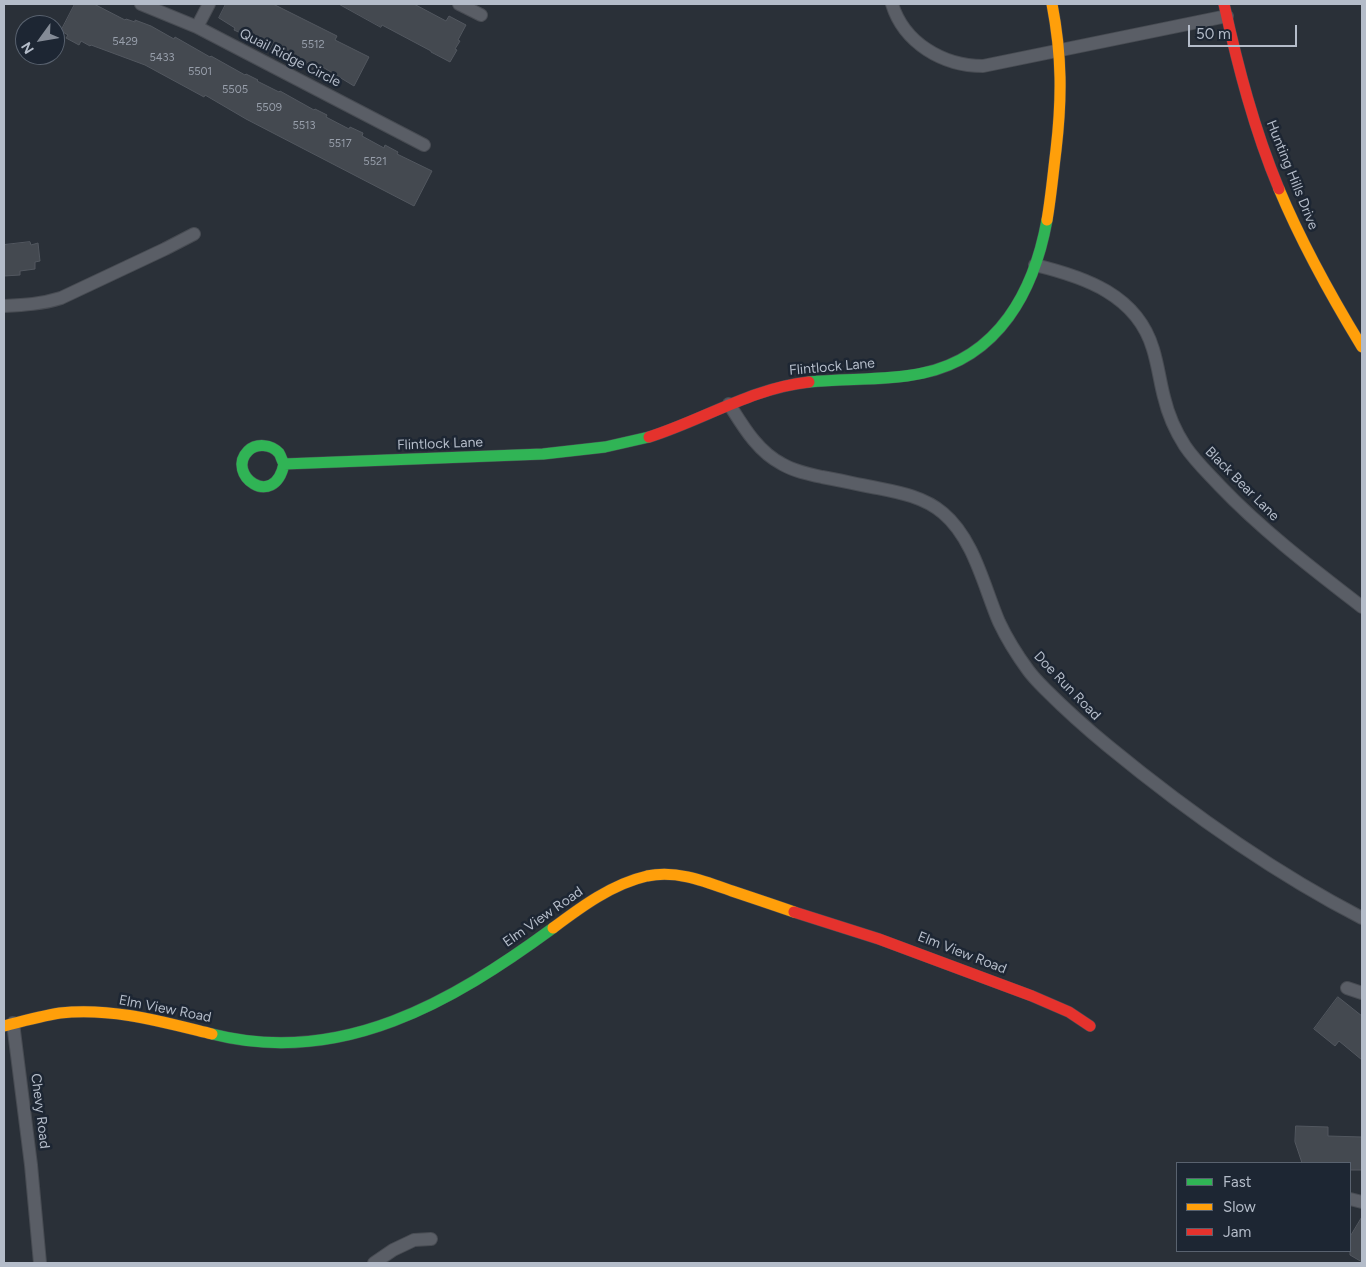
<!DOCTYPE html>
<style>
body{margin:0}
#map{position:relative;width:1366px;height:1267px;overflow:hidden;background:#2a3038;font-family:Figtree,sans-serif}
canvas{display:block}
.frame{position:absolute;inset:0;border:5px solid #b4bcc9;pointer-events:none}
.legend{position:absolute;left:1176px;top:1162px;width:175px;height:90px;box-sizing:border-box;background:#1d2633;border:1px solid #59626f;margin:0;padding:6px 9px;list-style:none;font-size:15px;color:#b4bcc9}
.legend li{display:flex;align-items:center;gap:10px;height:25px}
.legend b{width:25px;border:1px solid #59626f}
.north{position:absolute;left:15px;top:15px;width:50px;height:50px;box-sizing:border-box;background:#1d2633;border:1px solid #59626f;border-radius:50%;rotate:238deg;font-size:14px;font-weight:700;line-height:20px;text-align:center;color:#b4bcc9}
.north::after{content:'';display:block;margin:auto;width:18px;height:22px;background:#848b96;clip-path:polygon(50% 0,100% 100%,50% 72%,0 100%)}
.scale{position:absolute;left:1188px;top:25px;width:109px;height:22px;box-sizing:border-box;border:2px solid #b4bcc9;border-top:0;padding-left:6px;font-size:15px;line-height:18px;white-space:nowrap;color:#b4bcc9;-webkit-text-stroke:4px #1d2633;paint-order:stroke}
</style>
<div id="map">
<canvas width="1366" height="1267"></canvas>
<div class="frame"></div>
<ul class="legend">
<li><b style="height:6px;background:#30b455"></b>Fast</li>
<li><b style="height:6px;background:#ff9f0a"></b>Slow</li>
<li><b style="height:6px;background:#e5322d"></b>Jam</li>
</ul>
<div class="north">N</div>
<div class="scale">50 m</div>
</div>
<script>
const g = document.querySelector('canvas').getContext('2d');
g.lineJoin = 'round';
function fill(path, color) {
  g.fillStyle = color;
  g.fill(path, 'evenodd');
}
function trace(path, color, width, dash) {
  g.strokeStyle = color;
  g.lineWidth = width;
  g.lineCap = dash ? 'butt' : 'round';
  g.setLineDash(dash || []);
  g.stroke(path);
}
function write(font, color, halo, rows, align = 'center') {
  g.font = font + ' Figtree,sans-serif';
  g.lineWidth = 5;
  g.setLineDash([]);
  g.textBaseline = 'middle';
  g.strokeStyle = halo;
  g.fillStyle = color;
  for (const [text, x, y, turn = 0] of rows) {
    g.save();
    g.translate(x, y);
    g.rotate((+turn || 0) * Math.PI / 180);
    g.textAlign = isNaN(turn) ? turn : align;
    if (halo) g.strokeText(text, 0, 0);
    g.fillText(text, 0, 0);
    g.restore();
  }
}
const building = new Path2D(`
 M75,4h19l31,16 1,-1 9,3v-2l16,6 23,13 1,-2 35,20 1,-1 34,19 1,-1 12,6 -1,1 22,11 1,-1 34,19 1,-1 12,6 -1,2 23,12 1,-2 13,6 -1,3 22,12 1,-3 13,7 -1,2 35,17 -18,35 -168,-87 -41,-24 -1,2 -59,-32 -54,-20 -1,1 -9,-5 -2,4 -13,-7 2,-3 -7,-4z
 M226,4h47l64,32 -2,4 34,17 -15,29 -33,-20 -3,7 -35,-20 -1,2 -14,-6 1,-3 -35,-16 1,-2 -16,-10z
 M339,4h75l32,17 3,-5 17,9 -8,15 2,1 -5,8 2,1 -7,12 -19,-10v-1l-49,-26 -1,2z
 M30,242l1,3 7,-2 2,18 -5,1v7l-15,2v4l-16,1v-31z
 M1338,997l24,19v44l-23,-19 -4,5 -21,-17z
 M1296,1126l32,1v9l34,1v33h-12v-7h-48l-7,-21z
 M1362,1217v45l-12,-7v-18z`);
const street = new Path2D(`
 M141,4l56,23 227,118
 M459,4l22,11
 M892,4c12,39 51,62 91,62l244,-50
 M197,27l12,-23
 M1035,265c50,12 102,30 118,84 5,16 7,33 11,48 4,17 12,35 21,49 10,15 23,27 35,40 43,45 93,83 142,121
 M4,306c20,-1 38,-2 57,-8l104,-49 29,-15
 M729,404c14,22 28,47 53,60 12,7 26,10 40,13 17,3 34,7 50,10 25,5 51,9 71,26 31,26 41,74 56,109 8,17 18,33 29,48 5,7 11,13 17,19 20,20 41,39 63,57 79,65 163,125 254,172
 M1347,988l15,5
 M13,1023l18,142 9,98
 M1350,1199l12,3
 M374,1263l19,-13 21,-10 17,-1`);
const fast = new Path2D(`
 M809,382c38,-4 77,-1 114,-9 76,-16 111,-82 124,-153
 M284,464c-10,47 -59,10 -36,-13 8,-8 23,-7 31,2 2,3 3,8 5,11l259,-10 62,-7 44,-10
 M212,1034c129,33 240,-32 341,-106`);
const slow = new Path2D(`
 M1279,189c23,55 52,107 83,158
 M1047,220c4,-23 6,-46 9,-70 6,-52 6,-94 -4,-146
 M553,928c28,-21 59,-44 94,-52 30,-6 57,5 85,15 21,7 42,14 62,21
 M4,1026c19,-5 37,-10 56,-13 51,-6 103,9 152,21`);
const jam = new Path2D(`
 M1224,4c14,63 30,125 55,185
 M649,437c54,-17 103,-49 160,-55
 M794,912l85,27 153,57 37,16 21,14`);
const numberNames = [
 ["5429",125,42],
 ["5512",313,45],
 ["5433",162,58],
 ["5501",200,72],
 ["5505",235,90],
 ["5509",269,108],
 ["5513",304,126],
 ["5517",340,144],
 ["5521",375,162]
];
const streetNames = [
 ["Quail Ridge Circle",290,58,27],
 ["Hunting Hills Drive",1292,175,68],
 ["Flintlock Lane",832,367,-5],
 ["Flintlock Lane",440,444,-2],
 ["Black Bear Lane",1242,484,45],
 ["Doe Run Road",1067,686,46],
 ["Elm View Road",543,917,-35],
 ["Elm View Road",962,953,21],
 ["Elm View Road",165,1009,11],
 ["Chevy Road",40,1111,83]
];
fill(building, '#444950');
trace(building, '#52575f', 1);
trace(street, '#484c53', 14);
trace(fast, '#484c53', 12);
trace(slow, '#484c53', 12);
trace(jam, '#484c53', 12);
trace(street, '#5a5e66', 12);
trace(fast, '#30b455', 11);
trace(slow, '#ff9f0a', 11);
trace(jam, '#e5322d', 11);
write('11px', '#989fab', null, numberNames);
write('14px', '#b4bcc9', '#1d2633', streetNames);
</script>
